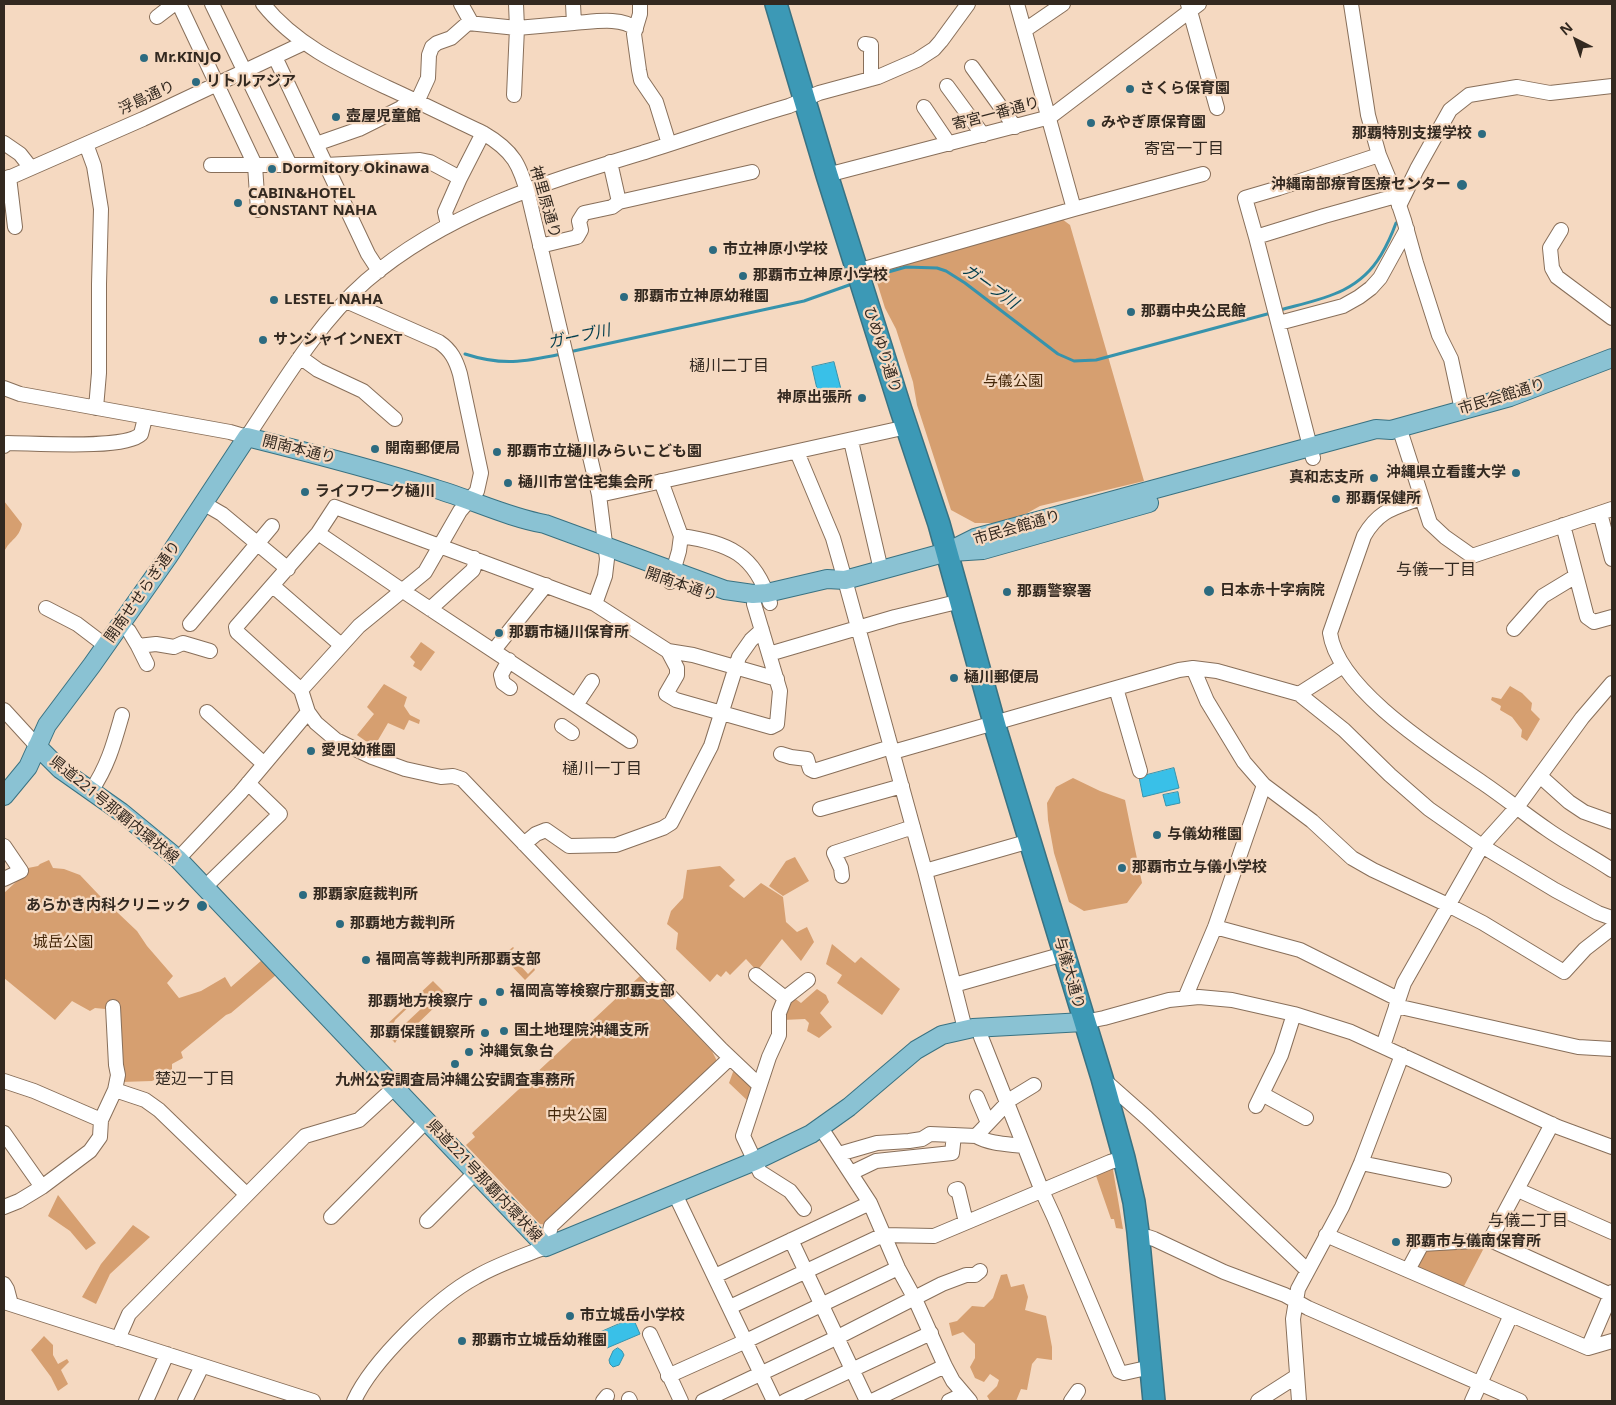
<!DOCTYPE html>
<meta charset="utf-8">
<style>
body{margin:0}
#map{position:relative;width:1616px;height:1405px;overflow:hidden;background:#f5d9c1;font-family:"Noto Sans",sans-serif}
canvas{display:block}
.frame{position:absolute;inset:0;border:5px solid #332920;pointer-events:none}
.north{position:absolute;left:1551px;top:15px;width:50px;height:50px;-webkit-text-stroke:4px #f5d9c1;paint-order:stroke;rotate:319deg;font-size:14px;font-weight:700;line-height:20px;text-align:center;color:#332920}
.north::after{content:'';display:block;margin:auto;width:18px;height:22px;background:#332920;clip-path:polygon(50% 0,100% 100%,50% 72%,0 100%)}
</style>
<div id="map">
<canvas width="1616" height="1405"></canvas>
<div class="frame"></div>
<div class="north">N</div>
</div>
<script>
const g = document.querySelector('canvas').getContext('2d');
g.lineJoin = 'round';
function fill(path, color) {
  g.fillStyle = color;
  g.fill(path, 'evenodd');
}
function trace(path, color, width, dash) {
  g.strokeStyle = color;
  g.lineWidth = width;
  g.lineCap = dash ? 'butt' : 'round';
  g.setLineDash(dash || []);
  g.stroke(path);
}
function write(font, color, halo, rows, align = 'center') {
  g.font = font + ' "Noto Sans","Noto Sans JP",sans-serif';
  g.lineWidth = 4.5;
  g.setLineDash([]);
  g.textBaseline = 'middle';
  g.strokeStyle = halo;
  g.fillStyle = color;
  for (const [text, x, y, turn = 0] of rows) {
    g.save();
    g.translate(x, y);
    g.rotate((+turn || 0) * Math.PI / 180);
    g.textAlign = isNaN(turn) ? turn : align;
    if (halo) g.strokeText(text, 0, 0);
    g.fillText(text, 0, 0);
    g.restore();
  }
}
const green = new Path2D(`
 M1062,219l8,6 74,256 -104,25 -18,10 -24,7h-23l-24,-13 -34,-105 -4,-23 -17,-53 -11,-21 -11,-35z
 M4,501l18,23c-3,15 -12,15 -18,28z
 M421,642l14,10 -14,19 -8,-5 2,-4 -5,-5z
 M384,684l23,13 -3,9 6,9 10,5 -1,4 -10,-4 -5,10 -16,-7 -14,24 -17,-12 17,-21 -7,-7z
 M1510,686l12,7 10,10 -1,7 9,9 -13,22 -6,-4 1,-7 -10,-13 -12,-7 1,-4 -10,-6 1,-3 9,2z
 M1073,778l27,13 25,9 17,83 -15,20 -43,8 -15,-9 -15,-49 -6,-33 -1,-17 9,-16z
 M795,857l14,24 -26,15 -14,-10 17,-25z
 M49,860l4,8 11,1 16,6 19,20 38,36 10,15 26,30 -6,7 12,15 22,-7 24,-14 6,10 31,-27 14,15 -45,38 -5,2 -45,37 2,6 -11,6v7l-20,10 -31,1 -5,-72 -21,-2 -5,3 -18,-10 -17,19 -51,-42v-85l13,-12 6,-12 15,-3 2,-2z
 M720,866l15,14 -6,6 15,12 17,-15 22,14 3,25 11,10 10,-5 7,15 -13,19 -19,-22 -25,32 -11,-12 -16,16 -4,-4 -5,6 -4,-3 -7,8 -34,-33 2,-16 -11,-9 4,-13 12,-13 4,-28z
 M832,944l23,19 6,-6 39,32 -18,26 -45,-32 5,-8 -16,-11z
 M513,947l1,1 -5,5 19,21 6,-6 1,2 -10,10 -23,-24z
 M640,976l72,75 6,12 -170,162 -8,-1 -74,-79 9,-8 -3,-4z
 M433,981l13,13 -4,6 -31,30 -6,-2 1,-5 17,-16h7l7,-7 -6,-5 -11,1 -25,24 -3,8 5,12 -2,3 -13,-14z
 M817,989l9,6 3,7 -9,11 12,14 -13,11 -12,-7 2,-8 -4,-4 -22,1 3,-15 7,-8 8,6z
 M739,1071l14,12 -3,20 -21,-20 4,-11z
 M1112,1164l11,65 -7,-1 -2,-9h-3l-17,-49z
 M58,1195l38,48 -10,7 -16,-19 -22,-15z
 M133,1225l17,12 -40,37 -14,30 -14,-7 19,-33z
 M1486,1244l-23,44 -45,-18 -3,-5 7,-15z
 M1007,1274l4,13 13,-3 4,13 -3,13 21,6 6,31v13l-15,-2 -5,6 -5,26 -6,-1 -5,12h-26l-3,-5 10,-10 2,-6 -9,-6 -6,8 -9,-4 -5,-11 5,-9v-14l-12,-12 -11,4 -3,-13 8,-2 15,-15 12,1 9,-9 8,-23z
 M44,1336l9,9v10l5,9 9,-5 2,3 -8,8 7,14 -10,7 -7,-14 -20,-27z`);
const water = new Path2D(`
 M834,362l9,35 -23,5 -8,-35z
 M1174,768l5,20 -36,9 -4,-20z
 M1178,792l2,11 -14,3 -3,-11z
 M633,1318l7,16 -33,14 -6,-16z
 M618,1348l4,3 2,4 -5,10 -6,2 -3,-3 -1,-4 4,-9z`);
const stream = new Path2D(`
 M867,278l39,-11 31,1 9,3 19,12 93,71 16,7 22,-1 175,-47
 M1280,310c40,-11 78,-16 101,-55 6,-10 11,-21 15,-32
 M569,352l235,-51 48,-17
 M465,354c37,12 59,8 96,0`);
const minor = new Path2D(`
 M179,4l76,161 3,45
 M212,4l78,161
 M263,4c32,40 77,61 123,83 33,15 65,31 97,46 31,18 37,32 46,65l70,297 8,64 -2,17 -10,28
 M461,4l10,18
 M573,4l1,19c18,-1 47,-7 62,6
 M640,4v10l-6,20 5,36 2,10 15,22 13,42
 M1017,4l57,205
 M1188,4l29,104
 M1351,4l17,111 11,40 17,41 8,24 12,43 23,72 12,24 11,51
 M157,17l17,-13
 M1025,30l38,-26
 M865,44l6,1v34
 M275,57l93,197 11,17
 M972,67l43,60
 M947,86l36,49
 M514,95l3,-67 -1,-24
 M417,102l11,-24 1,-23 3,-8 5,-4 14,-5 17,-15 49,5 57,-5
 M924,107l25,37
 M4,143l16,11 11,14
 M86,144l8,22 7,43 -2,75v89l-3,35
 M316,144l43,-15 42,-21 10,-9
 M610,162l9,40
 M211,165h115l94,-5 10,2 30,16
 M827,175l223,-58 149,-113
 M9,177l6,50
 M4,180l139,-61 161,-76
 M1399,206l18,-37 33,-59 19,-15 48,-8 33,6 62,-7
 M448,225l-3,-13 15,-34 23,-45
 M1561,230l-11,18 2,20 5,9 55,41
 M1256,237l-11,-39 34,-10 100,-33
 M540,246l37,-9 4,-7 -2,-9 5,-8 28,-6 7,-5 133,-30
 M857,271l217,-62 129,-35
 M1279,323l64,-17 16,-9 12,-9 9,-10 27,-49
 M300,357l18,13 45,21 32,28
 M4,388l16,6 210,38 17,5c36,-54 70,-113 119,-156 80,-69 180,-99 279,-129 48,-15 95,-32 144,-46l30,-13 59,-16 39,-17 17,-11 7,-8 27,-37
 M1399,427l31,96 15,14 27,19 140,-47
 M851,441l30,129
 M4,446l3,-3c26,0 118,7 134,-9l4,-16
 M797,452l36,86 12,42 80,291 40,158
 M1313,458l-57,-221 68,-21 72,-20
 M661,481l20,55 -2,15 -9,31
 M599,495l308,-68
 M1421,498c-27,10 -42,12 -57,38l-34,97c8,57 108,119 153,150 22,15 43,32 65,47 20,14 43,26 64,40
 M203,503l19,11 66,55
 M1600,513l12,46
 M1563,525l24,92 7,5 18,-5
 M318,533l94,64 218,144
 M681,536c48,7 74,18 89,67
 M273,586l68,59
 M46,608l31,16 29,22
 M430,609l43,-39 2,-6 -1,-6
 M190,624l82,-98
 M121,625l8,6 9,15 18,-2 18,3 9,-4 27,8
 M1514,629l29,-33 33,-20
 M138,646l9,18
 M494,650l52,-65
 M668,651l25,4 84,24
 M769,654l126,-37 66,-16
 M509,660l-8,15 2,8 7,5
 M1193,668l14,33 37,61 20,23 48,36 40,37 21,12 75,35 35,18 81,49 21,-23 27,-21
 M1116,688l24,83
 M301,690l58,-64 66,-54 35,-61 17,-20 4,-18 -21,-99c-4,-14 -9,-24 -21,-32l-93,-41
 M1299,694l44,-28
 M576,705l16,-24
 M4,710l33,36
 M207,712l57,52
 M308,712l8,11 20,17 36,17 33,12 36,8 12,-1 9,3 259,270 38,36
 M562,726l10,7
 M893,752l286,-82 14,-2 24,3 82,23 45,36 46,45 39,34 53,37 73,44 43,23 14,5
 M781,754l10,3 16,2 3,10 4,2 77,-24
 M1540,776l29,26 15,10 28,10
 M91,791c17,-25 23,-48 31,-76
 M820,809l82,-23
 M524,844l12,-10 10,-4 23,16 47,-1 47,-17 8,-5 40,-77 28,-89 12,-17 11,-10
 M4,846l17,25 -17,8
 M178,859l62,-66 68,-81 -7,-22 -64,-58 -1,-5 82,-94 17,-26 260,97 73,47 9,17v7l-11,19 10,6 95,27 6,-3 3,-33 -26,-87
 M925,871l105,-30
 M842,876l-1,-8 -7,-15 79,-26
 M204,888l76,-74 -32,-31
 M1215,927l85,23 98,49
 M756,975l29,23
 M954,985l110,-31
 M1185,998l30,-71 49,-142
 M1396,1006l182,41 34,2
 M1084,1022l20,-4 65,-18 30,-3 33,3 62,14 57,18 207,95 54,20
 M979,1027l2,10 61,154 12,26 65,154 5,2 27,-6
 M1383,1046l21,-63 78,-137 35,-39 65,-89 30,-35
 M1104,1080l43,38 160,152
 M4,1081l30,10 67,29
 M115,1090l30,10 14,10 87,84
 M1262,1094l44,24
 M977,1097l11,26
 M1256,1106l25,-51 13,-41
 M821,1128l49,75 28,65 17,31 30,67 8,15 17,20
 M4,1133l38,54
 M976,1136c14,8 31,8 47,10
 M839,1154l38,-11 32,-2 13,-2 8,-5 46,2 35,-37 23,-14
 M1361,1163l83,17
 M851,1173l25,-12 76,-8 2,-18
 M955,1190l3,-1 8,33
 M1518,1190l94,42
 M675,1194l99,207
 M4,1207l15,-6 23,-14 48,-36 10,-14 1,-17 14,-30 3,-15 -2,-10 -3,-58
 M804,1209l-14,-18 -30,-19 -17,-36 26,-79 10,-22v-22l6,-15 23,-18
 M331,1217l96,-97
 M427,1221l49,-49
 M1326,1235l262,113 24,-7
 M1139,1239l9,-2 6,2 70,33 61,23 23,13 212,93
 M791,1240l76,161
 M1490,1240l62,-116
 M1408,1270l14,-26 68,-4 121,55
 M715,1276l155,-73
 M4,1284l3,5 4,15
 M4,1302l309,99
 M730,1307l153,-72 51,1 176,-74 14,-4
 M650,1334l31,67
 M118,1339l11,-25 176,-178 54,-16 36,-33
 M1588,1348l24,-56
 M668,1376l78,-35 152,-73
 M629,1399l1,2
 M146,1401l21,-47
 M185,1401l17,-35
 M354,1401c18,-40 83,-103 122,-124 22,-13 47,-21 70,-30l5,-21 179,-168
 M603,1401l4,-5
 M703,1401l135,-64 104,-53 24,-9h9l5,-4
 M785,1401l146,-68
 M872,1401l73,-35
 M949,1401l15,-7
 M1071,1401l7,-10
 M1258,1401l39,-25
 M1299,1401l-6,-82 5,-30 44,-82 19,-44 41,-108
 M1472,1401l39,-86`);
const major = new Path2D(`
 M952,552l31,-2 166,-47
 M37,746l23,23 61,43 57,47 368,388 209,-86 56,-27 38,-27 67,-57 26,-15 31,-7 111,-6
 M4,796l24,-29 19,-42 45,-60 76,-108 79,-120c64,16 127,32 189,52 37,11 71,28 109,35l180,66 28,4 14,-1 60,-14 18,1 102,-28 28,-14 401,-109 15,1 119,-33 102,-39`);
const highway = new Path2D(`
 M776,4l51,171 74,235 38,114 58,209 105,345 22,80 10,44 4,30 16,169`);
const markers = [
 [144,58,5,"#2c6b80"],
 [196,82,5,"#2c6b80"],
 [1130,89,5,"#2c6b80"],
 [336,117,5,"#2c6b80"],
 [1091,123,5,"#2c6b80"],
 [1482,134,5,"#2c6b80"],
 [272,169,5,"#2c6b80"],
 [1462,185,6,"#2c6b80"],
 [238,203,5,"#2c6b80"],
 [713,250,5,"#2c6b80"],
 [743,276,5,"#2c6b80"],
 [624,297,5,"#2c6b80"],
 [274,300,5,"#2c6b80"],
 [1131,312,5,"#2c6b80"],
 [263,340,5,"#2c6b80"],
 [862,398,5,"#2c6b80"],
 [375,449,5,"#2c6b80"],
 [497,452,5,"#2c6b80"],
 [1516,473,5,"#2c6b80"],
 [1374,478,5,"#2c6b80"],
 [508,483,5,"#2c6b80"],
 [305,492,5,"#2c6b80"],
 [1336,499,5,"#2c6b80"],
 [1209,591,6,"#2c6b80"],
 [1007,592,5,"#2c6b80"],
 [499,633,5,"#2c6b80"],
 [954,678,5,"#2c6b80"],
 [311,751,5,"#2c6b80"],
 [1157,835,5,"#2c6b80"],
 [1122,868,5,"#2c6b80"],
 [303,895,5,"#2c6b80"],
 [202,906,6,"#2c6b80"],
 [340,924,5,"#2c6b80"],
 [366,960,5,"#2c6b80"],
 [500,992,5,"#2c6b80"],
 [483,1002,5,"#2c6b80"],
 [504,1031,5,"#2c6b80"],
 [485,1033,5,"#2c6b80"],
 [469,1052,5,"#2c6b80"],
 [455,1064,5,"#2c6b80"],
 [1396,1242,5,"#2c6b80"],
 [570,1316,5,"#2c6b80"],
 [462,1341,5,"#2c6b80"]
];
const poiNames = [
 ["Mr.KINJO",154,58],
 ["リトルアジア",206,82],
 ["さくら保育園",1140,89],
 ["壺屋児童館",346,117],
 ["みやぎ原保育園",1101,123],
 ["那覇特別支援学校",1472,134,"right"],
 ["Dormitory Okinawa",282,169],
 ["沖縄南部療育医療センター",1451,185,"right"],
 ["CABIN&HOTEL",248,194],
 ["CONSTANT NAHA",248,211],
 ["市立神原小学校",723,250],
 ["那覇市立神原小学校",753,276],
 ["那覇市立神原幼稚園",634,297],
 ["LESTEL NAHA",284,300],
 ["那覇中央公民館",1141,312],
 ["サンシャインNEXT",273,340],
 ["神原出張所",852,398,"right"],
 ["開南郵便局",385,449],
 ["那覇市立樋川みらいこども園",507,452],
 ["沖縄県立看護大学",1506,473,"right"],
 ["真和志支所",1364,478,"right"],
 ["樋川市営住宅集会所",518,483],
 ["ライフワーク樋川",315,492],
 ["那覇保健所",1346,499],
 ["日本赤十字病院",1220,591],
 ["那覇警察署",1017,592],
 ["那覇市樋川保育所",509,633],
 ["樋川郵便局",964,678],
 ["愛児幼稚園",321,751],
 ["与儀幼稚園",1167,835],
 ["那覇市立与儀小学校",1132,868],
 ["那覇家庭裁判所",313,895],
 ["あらかき内科クリニック",191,906,"right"],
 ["那覇地方裁判所",350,924],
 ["福岡高等裁判所那覇支部",376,960],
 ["福岡高等検察庁那覇支部",510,992],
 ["那覇地方検察庁",473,1002,"right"],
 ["国土地理院沖縄支所",514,1031],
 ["那覇保護観察所",475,1033,"right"],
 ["沖縄気象台",479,1052],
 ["九州公安調査局沖縄公安調査事務所",455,1081,"center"],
 ["那覇市与儀南保育所",1406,1242],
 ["市立城岳小学校",580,1316],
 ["那覇市立城岳幼稚園",472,1341]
];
const streetNames = [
 ["浮島通り",147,98,-25],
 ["寄宮一番通り",996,114,-15],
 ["神里原通り",545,202,74],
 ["ひめゆり通り",882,350,72],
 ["市民会館通り",1502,397,-17],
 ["開南本通り",299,450,14],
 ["市民会館通り",1017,528,-16],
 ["開南本通り",681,585,19],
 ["開南せせらぎ通り",143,592,-55],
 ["県道221号那覇内環状線",114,810,39],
 ["与儀大通り",1069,973,74],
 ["県道221号那覇内環状線",484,1181,47]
];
const parkNames = [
 ["与儀公園",1013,382],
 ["城岳公園",63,943],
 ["中央公園",577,1116]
];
const neighbourhoodNames = [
 ["寄宮一丁目",1184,149],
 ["樋川二丁目",729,366],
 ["与儀一丁目",1436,570],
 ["樋川一丁目",602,769],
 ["楚辺一丁目",195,1079],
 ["与儀二丁目",1528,1221]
];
const waterNames = [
 ["ガーブ川",990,287,36],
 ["ガーブ川",579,337,-12]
];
fill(green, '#d69f70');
fill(water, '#39c0e8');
trace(water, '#3793ac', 1);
trace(stream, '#3793ac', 3);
trace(minor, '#886f5a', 16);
trace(major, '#397282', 20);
trace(highway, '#397282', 24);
trace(minor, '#fff', 14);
trace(major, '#8ac2d3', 18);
trace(highway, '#3c99b6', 21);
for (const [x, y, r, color] of markers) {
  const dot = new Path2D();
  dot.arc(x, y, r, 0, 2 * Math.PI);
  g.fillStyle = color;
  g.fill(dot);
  trace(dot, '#f5d9c1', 2);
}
write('bold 15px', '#332920', '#f5d9c1', poiNames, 'left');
write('15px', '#332920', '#f5d9c1', streetNames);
write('15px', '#452709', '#f5d9c1', parkNames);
write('16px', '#332920', '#f5d9c1', neighbourhoodNames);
write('italic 16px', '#003c4c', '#f5d9c1', waterNames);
</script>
